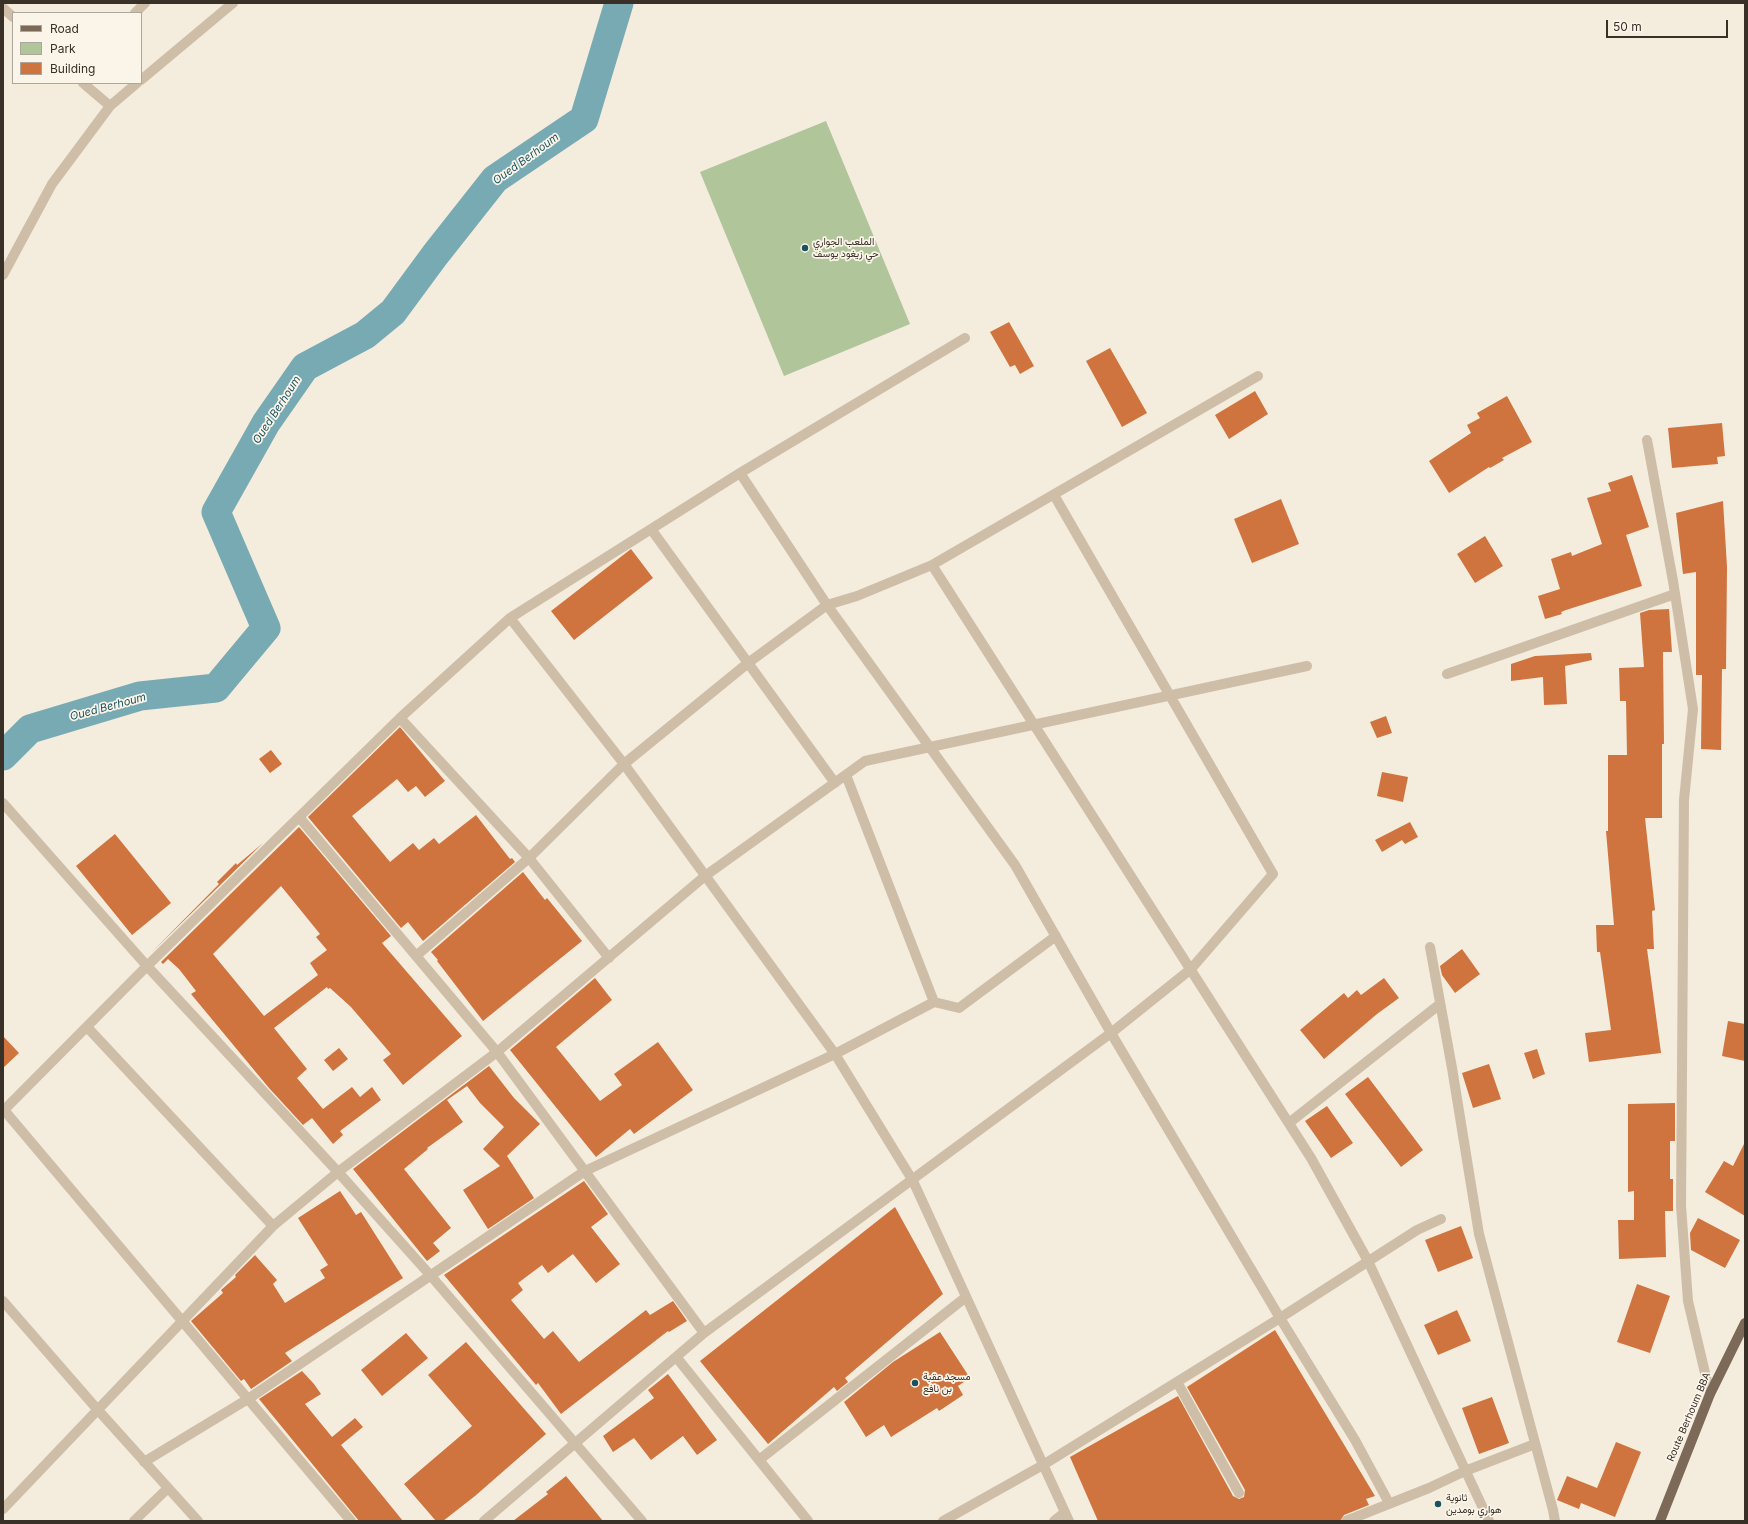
<!DOCTYPE html>
<meta charset="utf-8">
<style>
body{margin:0}
#map{position:relative;width:1748px;height:1524px;overflow:hidden;background:#f4ecdc;font-family:Inter,sans-serif}
canvas{display:block}
.frame{position:absolute;inset:0;border:4px solid #393028;pointer-events:none}
.legend{position:absolute;left:12px;top:12px;width:130px;height:72px;box-sizing:border-box;background:#fbf5e9;border:1px solid #ada69c;margin:0;padding:5px 7px;list-style:none;font-size:12px;color:#393028}
.legend li{display:flex;align-items:center;gap:8px;height:20px}
.legend b{width:20px;border:1px solid #ada69c}
.scale{position:absolute;left:1606px;top:20px;width:122px;height:18px;box-sizing:border-box;border:2px solid #393028;border-top:0;padding-left:5px;font-size:12px;line-height:14px;white-space:nowrap;color:#393028;-webkit-text-stroke:3px #fbf5e9;paint-order:stroke}
</style>
<div id="map">
<canvas width="1748" height="1524"></canvas>
<div class="frame"></div>
<ul class="legend">
<li><b style="height:5px;background:#7d6958"></b>Road</li>
<li><b style="height:11px;background:#b1c59b"></b>Park</li>
<li><b style="height:11px;background:#d0743f"></b>Building</li>
</ul>
<div class="scale">50 m</div>
</div>
<script>
const g = document.querySelector('canvas').getContext('2d');
g.lineJoin = 'round';
function fill(path, color) {
  g.fillStyle = color;
  g.fill(path, 'evenodd');
}
function trace(path, color, width, dash) {
  g.strokeStyle = color;
  g.lineWidth = width;
  g.lineCap = dash ? 'butt' : 'round';
  g.setLineDash(dash || []);
  g.stroke(path);
}
function write(font, color, halo, rows, align = 'center') {
  g.font = font + ' Inter,Vazirmatn,sans-serif';
  g.lineWidth = 3.5;
  g.setLineDash([]);
  g.textBaseline = 'middle';
  g.strokeStyle = halo;
  g.fillStyle = color;
  for (const [text, x, y, turn = 0] of rows) {
    g.save();
    g.translate(x, y);
    g.rotate((+turn || 0) * Math.PI / 180);
    g.textAlign = isNaN(turn) ? turn : align;
    if (halo) g.strokeText(text, 0, 0);
    g.fillText(text, 0, 0);
    g.restore();
  }
}
const green = new Path2D(`
 M826,121l84,203 -126,52 -84,-204z`);
const river = new Path2D(`
 M3,756l27,-27 110,-33 76,-8 50,-60 -50,-116 50,-89 39,-56 60,-32 28,-23 42,-57 60,-76 89,-60 35,-116`);
const building = new Path2D(`
 M1009,322l25,44 -14,8 -5,-9 -5,2 -20,-35z
 M1110,348l37,65 -25,14 -36,-66z
 M1255,391l13,23 -39,25 -14,-24z
 M1507,396l25,46 -30,16 2,2 -14,8 -1,-1 -40,26 -20,-32 42,-28 -4,-8 13,-7 -3,-5z
 M1722,423l3,33 -8,1 1,7 -46,4 -4,-40z
 M1632,475l17,52 -23,8 16,51 -76,24 -5,2 1,2 -17,5 -7,-23 22,-7 -9,-30 20,-7 1,4 30,-12 -15,-46 24,-7 -3,-8z
 M1281,499l18,45 -47,19 -18,-44z
 M1723,501l4,66 -1,102h-4l-1,81 -20,-1 1,-74h-6v-103l-13,2 -7,-61z
 M1485,536l18,30 -28,17 -18,-29z
 M631,549l22,29 -79,62 -23,-29z
 M1669,609l3,43h-9l1,92h-2v74h-17l10,92 -3,1 2,38h-7l14,104 -72,9 -4,-29 26,-3 -11,-78h-3l-1,-27h18l-8,-94h2v-76h19l-1,-54h-6l-1,-33 25,-1 -4,-54 9,-3z
 M1591,653l1,7 -27,6 2,38 -23,1 -1,-28 -32,4v-17l24,-8z
 M1386,716l6,17 -15,5 -7,-16z
 M400,727l45,54 -20,16 -9,-11 -8,6 -11,-13 -45,37 38,46 23,-19 6,7 15,-12 5,6 37,-29 34,44 2,-1 3,4 -92,79 -15,-19 -7,6 -93,-111z
 M271,750l11,14 -12,9 -11,-14z
 M1382,772l26,5 -5,25 -26,-6z
 M1410,822l8,15 -13,7 -3,-4 -20,12 -7,-12z
 M299,827l92,109 -9,7 80,93 -59,49 -20,-25 8,-6 -40,-47 -21,-19 -2,1 -1,-2 -53,41 33,41 -10,9 26,31 29,-22 8,10 12,-10 9,13 -41,31 3,4 -10,9 -21,-26 -9,7 -34,-37 -78,-94 5,-3 -17,-22 -11,-10 -5,5 -2,-2zM281,886l39,48 -4,3 11,13 -17,13 8,12 -54,41 -51,-62z
 M115,834l56,69 -39,32 -56,-69z
 M263,843l-111,109 67,-68 -2,-2 19,-19 1,2z
 M523,872l22,28 2,-2 35,43 -99,80 -46,-60 1,-1 -7,-8z
 M1462,949l18,25 -25,19 -13,-18 -2,-9z
 M595,978l17,22 -56,47 44,54 22,-16 -8,-11 44,-32 35,48 -59,44 -4,-5 -34,28 -86,-107z
 M1384,978l15,20 -22,16 -53,45 -24,-29 44,-37 4,5 9,-8 4,5z
 M1728,1021l17,3v37l-23,-5z
 M3,1036l16,17 -16,15z
 M339,1048l9,11 -15,12 -9,-11z
 M1537,1049l8,25 -12,5 -9,-26z
 M1489,1064l12,35 -28,9 -11,-35z
 M489,1066l25,32 26,26 -33,32 27,42 -46,31 -25,-39 37,-24 -17,-17 21,-22 -24,-24 -13,-17 -20,14 16,22 -36,26 1,1 -24,20 47,59 -18,15 7,8 -13,10 -74,-92z
 M1368,1077l55,73 -22,17 -56,-73z
 M1675,1103v38h-5v38h3v32h-8l1,46 -47,2 -1,-39h16v-29l-6,1v-88z
 M1327,1106l26,37 -22,15 -26,-37z
 M1745,1142v74l-40,-24 19,-31 9,5z
 M584,1181l24,33 -17,13 29,37 -24,19 -23,-29 -25,19 -6,-8 -24,18 5,7 -12,10 33,39 9,-8 26,31 67,-52 4,5 23,-14 14,20 -18,11 -1,-1 -107,83 -23,-31 -2,2 -92,-110z
 M340,1191l16,24 5,-3 42,66 -118,75 7,8 -41,28 -7,-10 -3,2 -50,-60 32,-28 -2,-3 15,-13 -1,-2 20,-20 22,25 -4,4 12,19 40,-25 -5,-8 8,-5 -30,-47z
 M895,1207l48,87 -98,84 3,4 -11,9 -3,-4 -66,57 -68,-83z
 M1698,1218l42,22 -15,28 -34,-18 -1,-17z
 M1461,1226l12,32 -35,14 -13,-32z
 M1637,1284l33,12 -20,57 -33,-11z
 M1457,1310l14,31 -33,14 -14,-30z
 M1275,1330l100,166 -9,3 3,6 -25,10 -4,6h-242l-28,-64 108,-61 55,100 6,3 5,-2 1,-7 -58,-103z
 M940,1332l30,46 -12,8 5,9 -24,16 -2,-3 -46,29 -7,-12 -18,12 -22,-35 49,-40z
 M406,1333l22,25 -46,38 -21,-26z
 M466,1342l80,92 -71,62 -32,25h-7l-32,-37 68,-58 -44,-51z
 M302,1371l12,13 7,10 -16,10 27,33 23,-19 8,9 -22,18 62,76h-44l-100,-122z
 M668,1374l49,66 -20,15 -14,-19 -32,24 -17,-22 -21,14 -10,-16 51,-38 -6,-8z
 M1492,1397l17,46 -30,11 -17,-46z
 M1616,1442l25,10 -26,65 -34,-14 -2,6 -22,-9 10,-24 30,12z
 M566,1476l37,45h-90l35,-27 -2,-2z`);
const minor = new Path2D(`
 M3,8l10,9
 M135,13l10,-10
 M141,80l92,-77
 M83,83l27,23
 M3,275l49,-91 58,-78 27,-23
 M1647,440l26,141 20,128 -9,91 -3,406 7,95 22,93
 M740,473l87,132 188,260 96,168 169,285 75,122 34,63
 M651,529l184,254
 M932,565l379,593 57,103 121,260
 M510,618l114,146 211,290 78,127 156,340
 M1447,674l228,-80
 M400,718l129,140 80,100
 M846,775l88,227
 M3,803l144,163 191,206 93,104 211,245
 M299,817l198,235 207,281
 M1430,947l22,121 27,166 74,276 2,11
 M416,956l113,-98 95,-94 124,-101 79,-58 30,-9 75,-31 326,-189
 M87,1027l186,199
 M4,1110l347,411
 M3,1111l144,-145 253,-248 110,-100 230,-145 225,-135
 M1289,1123l151,-119
 M3,1301l94,108 101,112
 M677,1358l131,163
 M1177,1382l62,111
 M759,1460l207,-163
 M144,1462l104,-63 337,-228 250,-117 99,-52 25,6 97,-72
 M3,1509l270,-283 65,-54 159,-120 208,-176 160,-115 442,-95
 M134,1521l34,-33
 M484,1521l220,-188 407,-300 80,-64 82,-95 -219,-379
 M943,1521l100,-56 237,-147 137,-88 24,-11
 M1054,1521l11,-9
 M1346,1521l83,-33 36,-17 70,-27`);
const major = new Path2D(`
 M1660,1521l50,-127 35,-71`);
const markers = [
 [805,248,4,"#1a525f"],
 [915,1383,4,"#1a525f"],
 [1438,1504,4,"#1a525f"]
];
const poiNames = [
 ["الملعب الجواري",813,242],
 ["حي زيغود يوسف",813,254],
 ["مسجد عقبة",923,1377],
 ["بن نافع",923,1389],
 ["ثانوية",1446,1498],
 ["هواري بومدين",1446,1510]
];
const streetNames = [
 ["Route Berhoum BBA",1689,1417,-67]
];
const waterNames = [
 ["Oued Berhoum",526,159,-36],
 ["Oued Berhoum",277,410,-57],
 ["Oued Berhoum",108,707,-15]
];
fill(green, '#b1c59b');
trace(river, '#78aab4', 29);
fill(building, '#d0743f');
trace(minor, '#cebda7', 10);
trace(major, '#7d6958', 10);
for (const [x, y, r, color] of markers) {
  const dot = new Path2D();
  dot.arc(x, y, r, 0, 2 * Math.PI);
  g.fillStyle = color;
  g.fill(dot);
  trace(dot, '#fbf5e9', 1.5);
}
write('10px', '#393028', '#fbf5e9', poiNames, 'left');
write('10px', '#393028', '#fbf5e9', streetNames);
write('italic 11px', '#1a525f', '#fbf5e9', waterNames);
</script>
